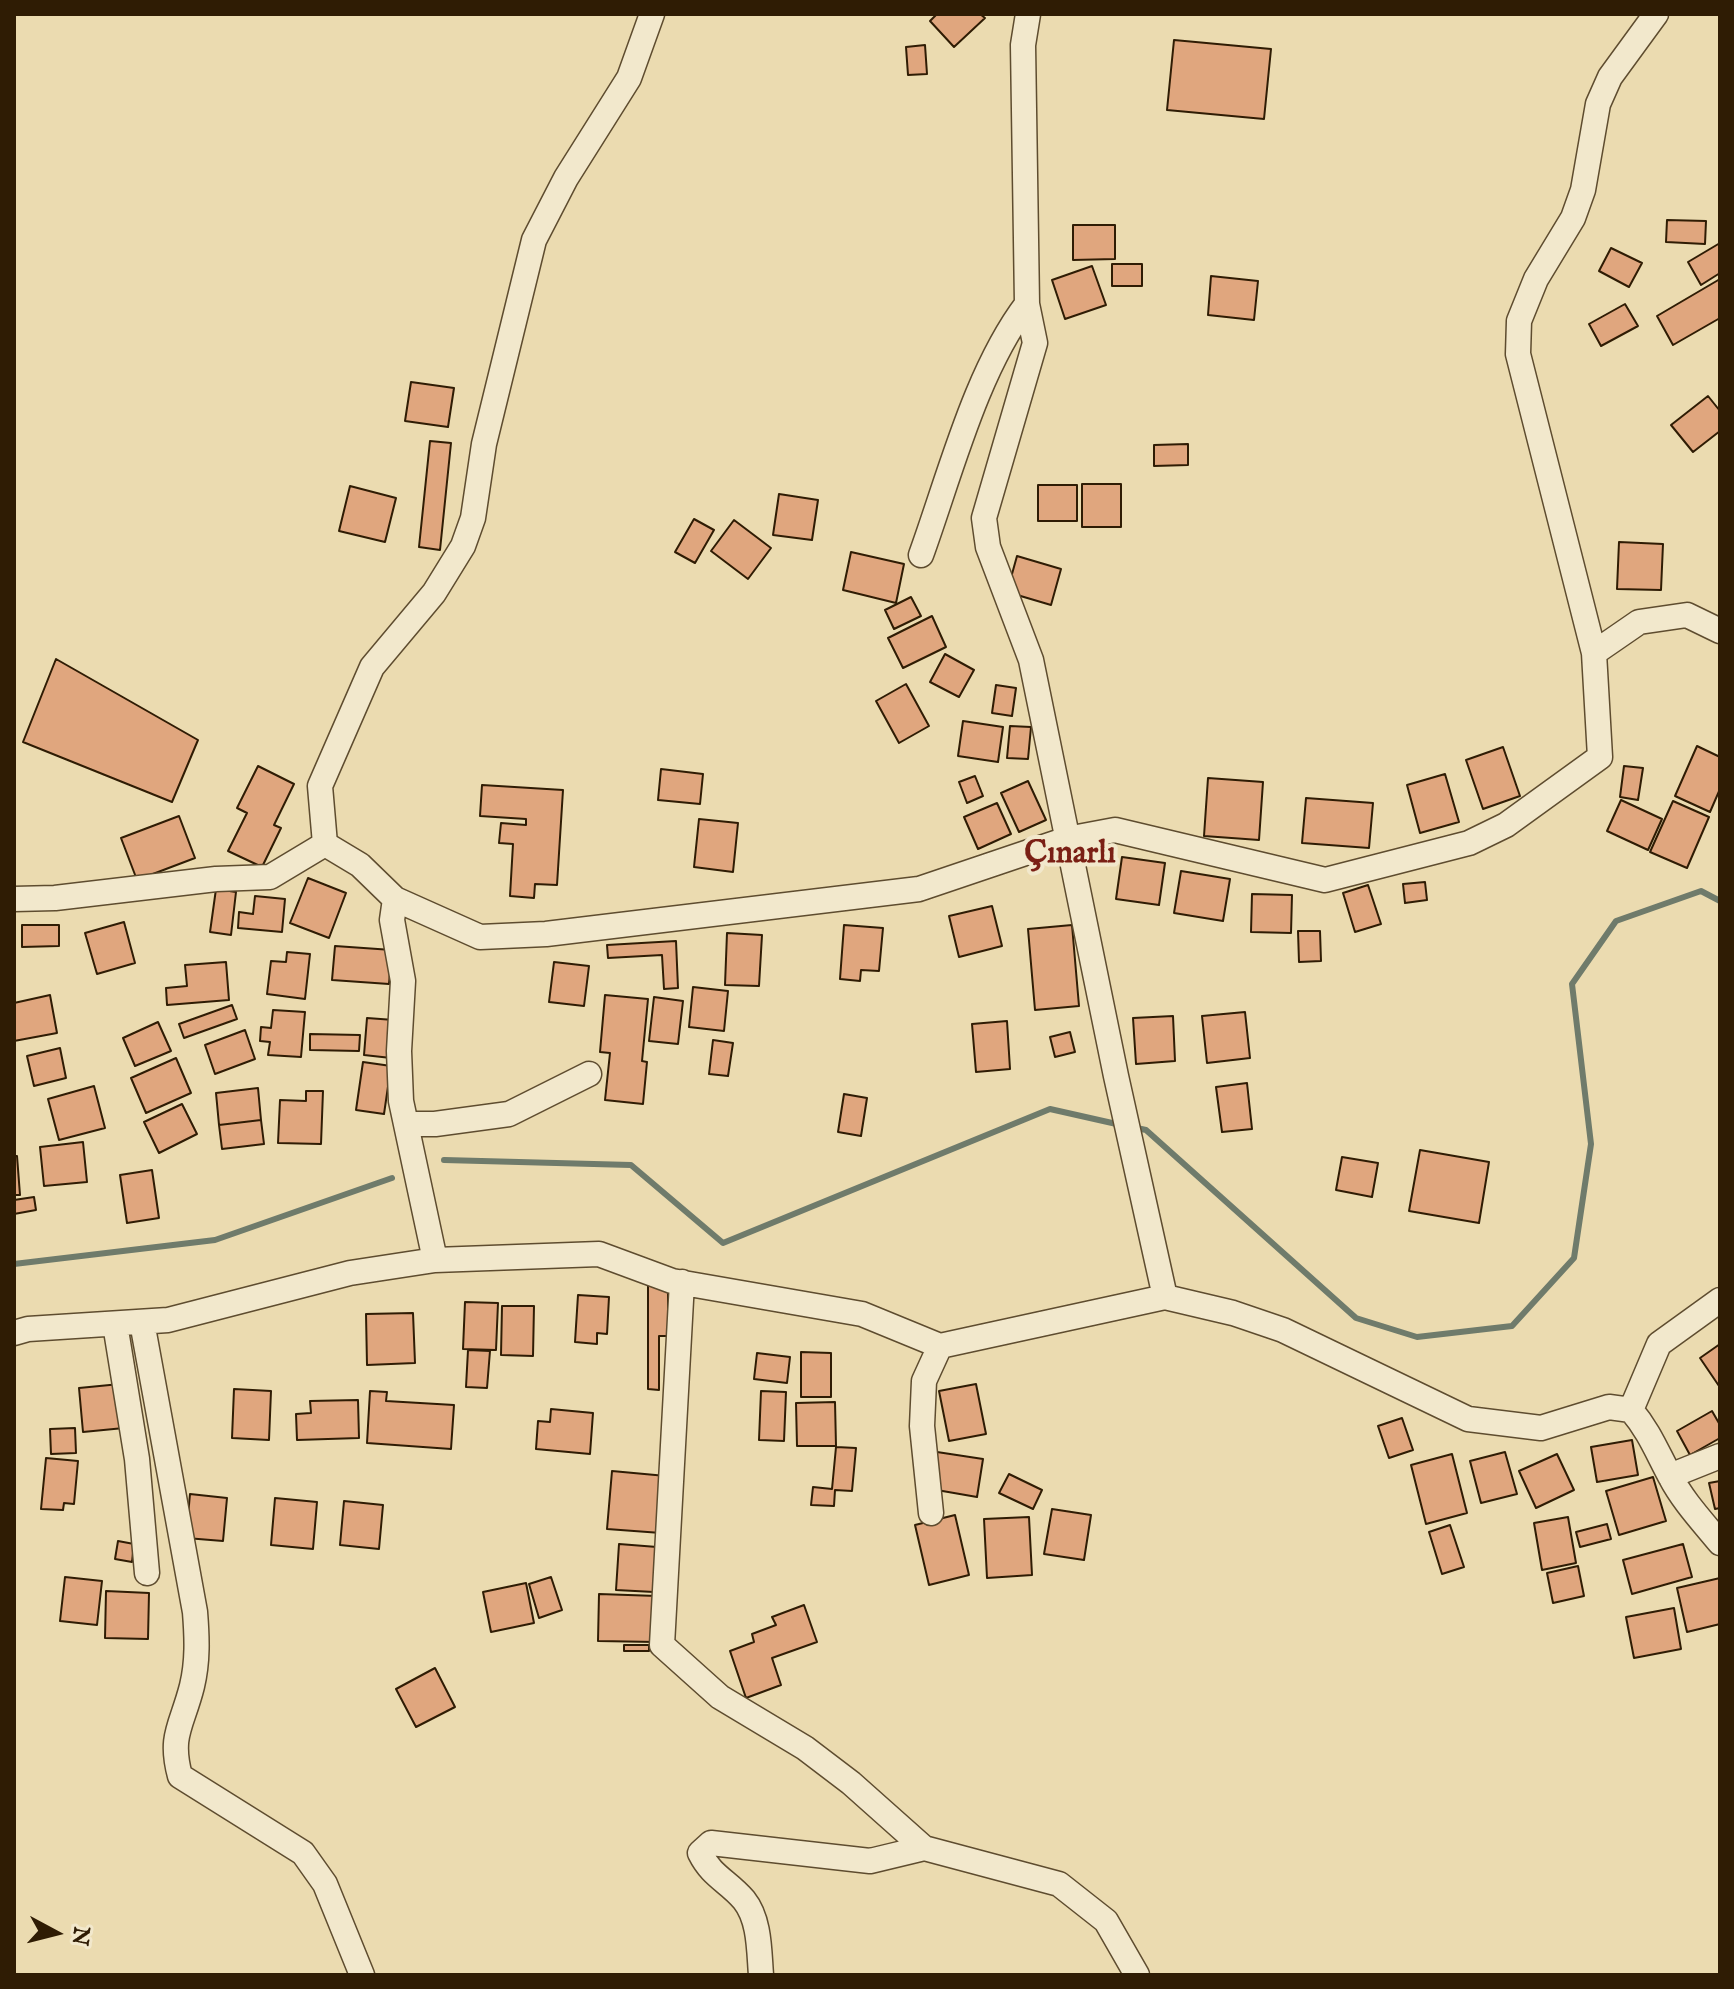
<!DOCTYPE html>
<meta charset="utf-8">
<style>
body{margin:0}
#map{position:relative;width:1734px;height:1989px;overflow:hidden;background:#ebdbb0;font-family:"IM FELL English",serif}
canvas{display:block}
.frame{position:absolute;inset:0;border:16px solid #2f1c04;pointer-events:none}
.north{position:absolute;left:16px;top:1893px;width:80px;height:80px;-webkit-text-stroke:6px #f2e8cc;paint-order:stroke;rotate:97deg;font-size:22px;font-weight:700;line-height:32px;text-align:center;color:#2f1c04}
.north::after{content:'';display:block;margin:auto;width:28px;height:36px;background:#2f1c04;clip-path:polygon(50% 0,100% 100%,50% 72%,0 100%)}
</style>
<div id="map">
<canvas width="1734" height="1989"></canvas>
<div class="frame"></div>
<div class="north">N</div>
</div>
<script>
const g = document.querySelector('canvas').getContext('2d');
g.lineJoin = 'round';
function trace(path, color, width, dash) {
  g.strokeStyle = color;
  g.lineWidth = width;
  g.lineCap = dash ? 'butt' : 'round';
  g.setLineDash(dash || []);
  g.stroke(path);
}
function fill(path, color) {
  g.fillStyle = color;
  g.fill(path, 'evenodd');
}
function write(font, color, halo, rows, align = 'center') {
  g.font = font + ' "IM FELL English",serif';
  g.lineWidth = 8;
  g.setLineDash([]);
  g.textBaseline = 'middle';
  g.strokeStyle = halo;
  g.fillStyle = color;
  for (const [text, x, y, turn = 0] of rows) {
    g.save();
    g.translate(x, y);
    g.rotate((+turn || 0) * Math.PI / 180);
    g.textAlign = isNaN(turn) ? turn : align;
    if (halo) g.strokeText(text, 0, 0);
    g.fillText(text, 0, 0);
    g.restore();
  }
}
const stream = new Path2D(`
 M1132,1127l14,3 210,188 61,19 95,-11 62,-68 17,-114 -19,-160 44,-63 85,-30 19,10
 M444,1160l187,5 92,78 327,-134 71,16
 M14,1264l201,-24 177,-62`);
const building = new Path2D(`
 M937,14h43l5,4 -31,29 -24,-26z
 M1174,40l97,9 -7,70 -97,-9z
 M925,45l2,29 -19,1 -2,-28z
 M1667,220l39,1 -1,23 -39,-2z
 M1073,225h42v34l-42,1z
 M1720,243v30l-19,12 -13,-23z
 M1611,248l31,15 -13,24 -30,-16z
 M1112,264h30v22h-30z
 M1092,266l14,39 -41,14 -13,-39z
 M1211,276l47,5 -4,39 -46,-5z
 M1720,279v39l-47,27 -16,-29z
 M1625,304l13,22 -37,20 -12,-22z
 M411,382l43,6 -6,39 -43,-6z
 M1708,396l12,15v20l-27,21 -22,-27z
 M430,441l21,2 -11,107 -21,-3z
 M1188,444v21l-34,1v-21z
 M1082,484h39v43h-39z
 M1038,485h39v36h-39z
 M350,486l46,12 -11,44 -46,-11z
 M779,494l39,6 -6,40 -39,-5z
 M694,519l20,11 -19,33 -20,-11z
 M734,520l37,28 -23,31 -37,-28z
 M1619,542l44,2 -2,46 -44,-1z
 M851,552l53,12 -8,39 -53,-13z
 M1017,556l44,13 -10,36 -44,-13z
 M911,597l10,19 -27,13 -9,-19z
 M932,616l14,31 -43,21 -15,-30z
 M945,654l29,16 -15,27 -29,-15z
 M56,659l142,81 -26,62 -149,-60z
 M906,684l23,42 -30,17 -23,-42z
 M996,685l20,3 -4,28 -20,-3z
 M963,721l40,6 -5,35 -40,-6z
 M1010,726l21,1 -3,32 -21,-1z
 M1697,746l23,11v32l-10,23 -35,-16z
 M1503,747l17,49 -37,13 -17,-49z
 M258,766l36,18 -20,41 7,3 -19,39 -34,-16 19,-38 -10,-5z
 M1624,766l19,2 -5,32 -18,-3z
 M661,769l42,5 -3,30 -42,-4z
 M1445,774l14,48 -39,11 -13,-48z
 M975,776l8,20 -16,7 -8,-21z
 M1208,778l55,4 -4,58 -55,-4z
 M1028,781l18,39 -27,12 -18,-39z
 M482,785l81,5 -6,95 -22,-1 -1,14 -24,-2 3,-52 -14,-1 2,-20 25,2v-6l-46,-3z
 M1306,798l67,5 -4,45 -67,-5z
 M1621,800l41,19 -14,31 -41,-19z
 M1673,801l36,16 -22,51 -37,-16z
 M997,803l14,31 -33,15 -14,-32z
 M179,816l16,42 -58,22 -16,-42z
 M699,819l39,4 -5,49 -39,-5z
 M1122,857l43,6 -6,42 -43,-6z
 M1181,871l49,8 -7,42 -49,-8z
 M308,878l38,15 -17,45 -39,-15z
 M1425,882l2,18 -22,3 -2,-19z
 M1368,885l13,39 -26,8 -12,-39z
 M216,889l20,3 -5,43 -21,-3z
 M1252,894l40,1 -1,38 -40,-1z
 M255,896l30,3 -3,33 -44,-4 1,-16 14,2z
 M992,906l10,40 -43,11 -10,-41z
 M124,922l11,41 -38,11 -12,-41z
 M22,925h37v21l-37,1z
 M844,925l39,3 -4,43 -18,-1 -1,11 -20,-2z
 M1072,925l7,81 -44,4 -7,-81z
 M1298,931h22l1,30 -22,1z
 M727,933l35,2 -3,51 -34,-1z
 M676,941l2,47 -14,1 -2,-34 -54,3 -1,-13z
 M335,946l57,4 -3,34 -57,-4z
 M287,952l23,2 -5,45 -38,-5 4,-33 15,1z
 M226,962l3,38 -62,5 -1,-17 21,-2 -2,-21z
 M554,962l35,4 -5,40 -35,-4z
 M693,987l35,4 -4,40 -35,-4z
 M50,995l7,38 -43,8v-38z
 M605,995l43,4 -6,62 5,1 -4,42 -38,-4 5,-47 -10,-1z
 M654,997l29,4 -5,43 -29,-3z
 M232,1005l5,14 -53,19 -5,-14z
 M273,1010l32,2 -4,45 -33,-2 2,-13 -10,-1 1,-14 10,1z
 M1245,1012l5,46 -43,5 -5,-47z
 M1173,1016l2,45 -39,3 -3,-46z
 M367,1018l27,2 -3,38 -27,-3z
 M1007,1021l3,48 -34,3 -4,-48z
 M158,1022l13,29 -36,15 -12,-28z
 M245,1030l10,29 -40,15 -10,-29z
 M1070,1032l5,20 -20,5 -5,-20z
 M310,1034l50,1 -1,16 -49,-1z
 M713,1040l20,3 -5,33 -19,-2z
 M60,1048l6,30 -32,8 -7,-30z
 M176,1058l15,35 -45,20 -15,-35z
 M363,1062l28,4 -7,48 -28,-4z
 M1247,1083l5,46 -30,3 -6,-45z
 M94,1086l11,42 -46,12 -11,-41z
 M258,1088l3,32 -42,5 -3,-32z
 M306,1091h17l-2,53 -43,-1 2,-43 26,1z
 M844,1094l23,4 -6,38 -23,-4z
 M182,1104l15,30 -38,19 -15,-31z
 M261,1120l3,24 -42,5 -3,-24z
 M83,1142l4,40 -43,4 -4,-39z
 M1420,1150l69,12 -10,61 -70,-12z
 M14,1156h3l3,39h-6z
 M1342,1157l36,6 -6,34 -36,-7z
 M152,1170l7,48 -32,5 -7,-48z
 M34,1197l2,13 -22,4v-14z
 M648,1286h20v50h-9v54l-11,-1z
 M578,1295l31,2 -2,37 -10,-1v11l-22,-2z
 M465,1302l33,1 -2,47 -33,-1z
 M502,1306h32l-1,50 -32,-1z
 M413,1313l2,50 -48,2 -1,-51z
 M1720,1344v41l-1,1 -19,-28z
 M468,1350l22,1 -3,37 -21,-1z
 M801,1352l30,1v44h-30z
 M757,1353l33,4 -3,26 -33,-4z
 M120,1384l4,44 -41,4 -4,-44z
 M976,1384l10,50 -37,7 -10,-50z
 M234,1389l37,2 -2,49 -37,-2z
 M370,1391l17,1 -1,9 68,4 -3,44 -84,-6z
 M761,1391l25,1 -2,49 -25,-1z
 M358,1400l1,38 -62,2 -1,-26 15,-1 -1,-12z
 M835,1402l1,44h-39l-1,-43z
 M551,1409l42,4 -3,41 -54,-5 2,-28 12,1z
 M1712,1411l8,14v13l-30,17 -13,-24z
 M1402,1418l11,32 -24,8 -11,-32z
 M75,1428l1,25 -25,1 -1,-25z
 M1632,1440l6,35 -41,7 -6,-35z
 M836,1447l20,1 -4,43 -17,-1 -1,16 -23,-1 2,-18 19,2z
 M937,1452l46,7 -6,38 -46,-8z
 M1505,1452l12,42 -36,9 -11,-42z
 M1452,1454l15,59 -41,11 -15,-59z
 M1557,1454l17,36 -38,18 -17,-37z
 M46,1458l32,3 -4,43 -10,-1 -1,7 -22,-1z
 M612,1471l54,5 -5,57 -54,-4z
 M1009,1474l33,16 -9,19 -34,-16z
 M1653,1477l13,44 -47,14 -13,-44z
 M1720,1481v27l-5,1 -6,-26z
 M190,1494l37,4 -4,43 -37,-3z
 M275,1498l42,4 -4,47 -42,-4z
 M344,1501l39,4 -4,44 -39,-4z
 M1052,1509l39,6 -7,45 -40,-6z
 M955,1515l14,60 -40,10 -14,-60z
 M1029,1517l3,58 -45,3 -3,-59z
 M1568,1517l8,46 -34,7 -8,-47z
 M1607,1524l4,15 -31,8 -4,-15z
 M1450,1525l14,42 -22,7 -13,-42z
 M118,1541l16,3 -2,18 -17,-3z
 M619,1544l38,3 -3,45 -38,-2z
 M1683,1544l9,33 -60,17 -9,-34z
 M1578,1566l6,30 -31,7 -6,-30z
 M65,1577l37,4 -5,44 -37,-4z
 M551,1577l11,33 -23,8 -10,-34z
 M1720,1578v46l-33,8 -10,-44z
 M526,1583l8,40 -43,9 -8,-40z
 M106,1591l43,2 -1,46 -43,-1z
 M599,1594l58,2 -1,46 -58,-1z
 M804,1605l13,37 -45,16 9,27 -35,13 -16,-47 24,-9 -2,-8 24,-9 -4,-8z
 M1674,1608l7,41 -47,9 -8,-41z
 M624,1645h25v6h-25z
 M435,1668l20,39 -39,20 -20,-38z`);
const minor = new Path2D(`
 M1028,14l-5,31 4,259 8,39 -51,175 4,29 43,113 85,416 49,221
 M921,555c29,-80 55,-184 106,-251
 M1594,653l45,-31 48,-7 33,16
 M325,844l35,21 35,34 85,38 66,-3 373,-45 148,-50 48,-9 210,50 144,-37 37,-18 94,-68 -6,-104 -76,-299 1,-33 17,-42 37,-61 10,-28 15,-86 12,-27 46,-63
 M325,844l-5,-58 52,-119 62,-74 29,-47 10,-28 11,-74 50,-204 32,-62 63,-100 23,-64
 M14,899l41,-1 161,-19 54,-2 55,-33
 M395,899l-3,21 11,61 -4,70 2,50 34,159
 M406,1124h29l74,-10 80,-40
 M682,1282l-20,363 58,52 85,51 46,35 73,65 135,36 47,37 31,54
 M142,1322l53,290c2,25 3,49 -3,74 -10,40 -23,49 -12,90l123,77 22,31 37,91
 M115,1324l22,135 10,114
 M14,1333l14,-4 140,-9 182,-47 85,-13 164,-6 73,27 190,33 78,32 225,-49 68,16 50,17 185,89 73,9 68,-21 22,3c18,21 26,42 39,66 13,25 32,45 50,67
 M1631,1410l28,-66 61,-44
 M1670,1476l50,-20
 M931,1513l-9,-87 2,-45 16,-35
 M761,1975c-2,-24 -1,-55 -17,-75 -16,-19 -32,-23 -44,-47l11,-10 159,18 54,-13`);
const quarterNames = [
 ["Çınarlı",1070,855]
];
trace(stream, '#6f7b6b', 6);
fill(building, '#e0a67e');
trace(building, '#2f1c04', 2);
trace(minor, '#5e4c2f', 27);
trace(minor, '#f2e8cc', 24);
write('bold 32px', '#7a1f14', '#f2e8cc', quarterNames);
</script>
